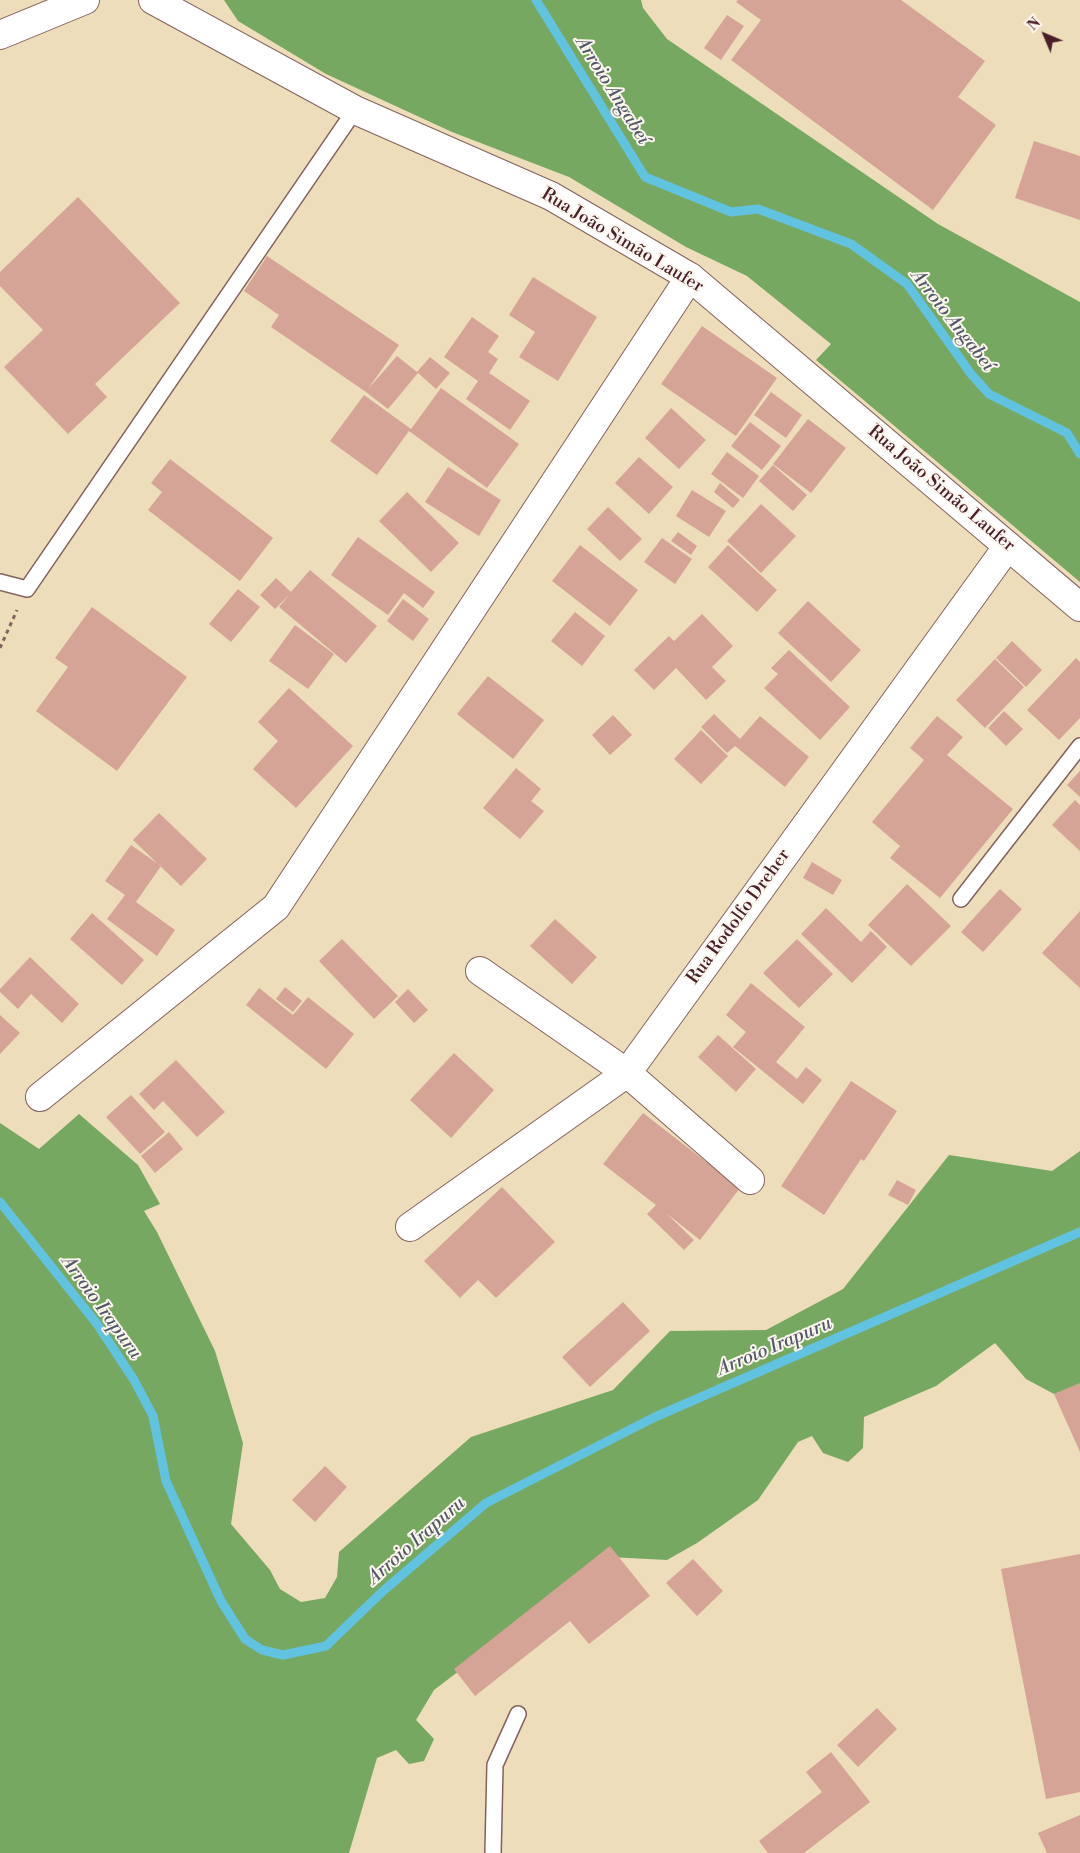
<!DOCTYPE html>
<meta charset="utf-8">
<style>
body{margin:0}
#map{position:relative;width:1080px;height:1853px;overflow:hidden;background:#edddba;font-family:"Libre Bodoni",serif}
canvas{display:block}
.north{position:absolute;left:1020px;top:10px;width:50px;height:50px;-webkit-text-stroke:4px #fbf7ec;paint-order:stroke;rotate:315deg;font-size:14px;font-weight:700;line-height:20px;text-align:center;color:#4a1f2b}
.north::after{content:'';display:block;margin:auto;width:18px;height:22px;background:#4a1f2b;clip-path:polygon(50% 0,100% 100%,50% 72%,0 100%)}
</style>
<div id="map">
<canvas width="1080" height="1853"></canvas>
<div class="north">N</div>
</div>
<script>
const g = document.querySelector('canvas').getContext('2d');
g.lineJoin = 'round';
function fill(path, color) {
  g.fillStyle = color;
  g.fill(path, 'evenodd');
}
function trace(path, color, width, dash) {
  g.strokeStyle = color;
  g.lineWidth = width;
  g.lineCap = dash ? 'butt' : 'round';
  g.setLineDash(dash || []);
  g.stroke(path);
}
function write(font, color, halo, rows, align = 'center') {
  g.font = font + ' "Libre Bodoni",serif';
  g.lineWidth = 4;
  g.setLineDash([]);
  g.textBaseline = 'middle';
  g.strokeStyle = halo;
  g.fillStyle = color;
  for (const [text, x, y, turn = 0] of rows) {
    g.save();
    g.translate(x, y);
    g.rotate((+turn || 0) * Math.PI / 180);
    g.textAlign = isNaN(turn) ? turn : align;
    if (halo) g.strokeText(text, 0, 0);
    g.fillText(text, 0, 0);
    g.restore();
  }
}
const forest = new Path2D(`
 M224,0h417l2,8 24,31 271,185 142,78v280l-264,-222 15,-16 -84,-68 -61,-29 -117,-70 -117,-45 -126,-58 -88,-53z
 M79,1114l59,51 22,39 -16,7 13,21 58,119 28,92 -12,81 39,46 10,19 21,13 24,-4 12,-21 2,-25 132,-115 142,-47 57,-59 96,-1 77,-41 106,-134 103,16 28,-20v234l-26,9 -28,-15 -31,-36 -59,43 -72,31 -1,31 -15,14 -25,-9 -11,-17 -14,6 -40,58 -61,43 -30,17 -58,-3 -175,133 -18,30 18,19 -10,22 -15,3 -13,-14 -19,8 -28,95h-349v-730l39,26z`);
const stream = new Path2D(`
 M536,0l109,177 86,35 27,-3 93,35 56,40 64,90 18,20 78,39 13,21
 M0,1202l97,122 37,56 19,36 13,65 55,120 24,38 17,11 21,5 43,-9 57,-55 103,-88 169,-86 425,-185`);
const building = new Path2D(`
 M738,0h163l84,61 -27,36 38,28 -63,85 -202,-150 30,-40 -25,-18z
 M727,15l17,11 -23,34 -17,-12z
 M1034,141l46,15v64l-65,-22z
 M78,197l102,106 -85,81 12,13 -39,37 -64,-67 39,-37 -43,-44v-14z
 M267,256l132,89 -31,44 29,-33 20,16 13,-15 20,16 -14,16 -18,-16 -30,36 -22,-17 -95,-65 8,-12 -35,-24z
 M533,277l64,40 -39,64 -39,-24 16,-25 -26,-17z
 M472,317l27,19 -11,16 10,7 -9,14 41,28 -20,29 -44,-31 12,-18 -34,-24z
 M702,326l75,52 -41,58 -75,-52z
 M441,388l78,56 -32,44 -78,-57 -32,44 -47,-34 34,-46 47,34z
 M771,392l31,23 -16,23 -32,-23z
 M671,408l35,32 -27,29 -34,-31z
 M808,419l38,29 -35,45 -38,-29z
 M750,422l31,24 -19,24 -31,-24z
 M727,452l32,24 -16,22 -32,-24z
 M639,457l34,30 -24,27 -34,-31z
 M170,459l103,79 -33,43 -92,-71 14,-18 -11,-9z
 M773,465l34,30 -14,16 -34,-30z
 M448,467l53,33 -22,36 -54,-34z
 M720,483l20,17 -7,8 -19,-16z
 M692,490l34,21 -17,26 -33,-21z
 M407,492l52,51 -28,29 -52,-51z
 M761,504l35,32 -35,37 -34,-32z
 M608,507l34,32 -22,22 -33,-32z
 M678,532l19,14 -6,9 -20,-14z
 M358,537l77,55 -12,16 -19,-15 -16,22 -57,-40z
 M662,538l30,21 -17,25 -31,-22z
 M580,545l58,45 -28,36 -58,-45z
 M728,545l49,45 -20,22 -49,-45z
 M310,570l67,56 -31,37 -67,-56 11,-13 -15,15 -15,-14 16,-17 15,14z
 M238,589l22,18 -29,35 -22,-18z
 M403,599l26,20 -16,22 -26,-20z
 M808,601l53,49 -30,32 -53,-49z
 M92,607l95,70 -70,94 -81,-60 32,-44 -13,-9z
 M575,612l30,24 -23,30 -31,-25z
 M702,614l31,32 -21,21 14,14 -20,19 -30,-32 -22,22 -20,-20 35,-34 5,5z
 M295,625l39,29 -26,35 -39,-28z
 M1012,641l30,29 -16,17 -30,-29z
 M789,650l61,57 -30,33 -56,-52 14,-14 -7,-6z
 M1076,658l4,4v56l-21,22 -32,-30z
 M995,659l29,28 -39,41 -29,-28z
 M488,676l56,44 -31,39 -56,-45z
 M289,688l64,58 -57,62 -43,-39 25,-28 -20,-19z
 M1004,711l19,18 -17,17 -18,-18z
 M714,714l26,25 20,-23 49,41 -24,30 -50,-41 -8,7 -26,-26z
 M613,715l19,20 -22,20 -18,-20z
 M937,716l26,21 -16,18 66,54 -73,89 -50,-40 10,-12 -28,-24 52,-62 -14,-12z
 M701,730l27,26 -27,28 -27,-25z
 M516,768l25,21 -10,12 13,10 -24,28 -37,-31z
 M1080,771v26l-13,-12z
 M1075,800l5,5v46l-28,-26z
 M159,813l48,46 -26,27 -48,-46z
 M131,845l30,21 -25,36 39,28 -18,26 -50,-37 18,-24 -20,-14z
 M812,862l30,18 -9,15 -30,-17z
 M907,884l44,42 -40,40 -43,-41z
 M1000,889l22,20 -39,43 -22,-20z
 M826,908l35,34 10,-11 16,16 -35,36 -51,-49z
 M1080,911v77l-38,-35z
 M92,913l52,47 -22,25 -52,-46z
 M555,919l42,38 -25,27 -42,-38z
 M342,939l56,57 -24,23 -55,-58z
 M797,939l36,35 -34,34 -36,-35z
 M30,957l49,47 -17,19 -31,-29 -13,15 -18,-17v-3z
 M751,983l54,44 -29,35 21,17 9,-12 16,13 -19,24 -70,-57 13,-15 -20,-17z
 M285,987l17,14 -9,11 -17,-13z
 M259,988l34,27 15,-18 46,37 -28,35 -80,-64z
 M408,989l20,21 -14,13 -19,-21z
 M0,1015l20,18 -20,21z
 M718,1035l38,34 -20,23 -38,-35z
 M454,1053l40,37 -43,48 -41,-38z
 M176,1060l49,52 -28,25 -34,-36 -9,9 -15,-16z
 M851,1081l46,30 -33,50 -3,-2 -37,56 -43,-29z
 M131,1095l34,37 -25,22 -34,-37z
 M643,1113l97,75 -40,52 -34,-27 28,27 -10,10 -37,-36 9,-9 -53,-41z
 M169,1132l14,17 -28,24 -14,-17z
 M897,1180l19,10 -8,15 -20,-10z
 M502,1187l53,55 -59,56 -18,-18 -18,18 -36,-37z
 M623,1302l27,29 -60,56 -28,-30z
 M1080,1383v69l-26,-58z
 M325,1466l22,21 -32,35 -23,-22z
 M610,1546l40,50 -61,48 -19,-23 -95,75 -21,-27z
 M1080,1554v238l-34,7 -45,-230z
 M693,1559l30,32 -26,25 -31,-33z
 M877,1708l20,21 -39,38 -21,-22z
 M831,1752l39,50 -66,51h-36l-9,-12 63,-49 -16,-20z
 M1080,1815v38h-33l-9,-20z`);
const path = new Path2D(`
 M0,648l17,-38`);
const service = new Path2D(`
 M0,582l27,7 328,-479
 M961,899l119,-153
 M493,1853l2,-88 23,-51`);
const minor = new Path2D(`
 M480,971l147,102 123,107
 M40,1097l236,-190 414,-630
 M410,1227l217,-154 381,-527`);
const secondary = new Path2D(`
 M153,0l202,110 196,86 139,81 390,330`);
const primary = new Path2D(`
 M0,35l85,-35`);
const streetNames = [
 ["Rua João Simão Laufer",622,241,31],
 ["Rua João Simão Laufer",941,489,40],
 ["Rua Rodolfo Dreher",739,917,-54]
];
const waterNames = [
 ["Arroio Angabeí",612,91,58],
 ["Arroio Angabeí",952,321,52],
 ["Arroio Irapuru",101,1308,54],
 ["Arroio Irapuru",775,1347,-23],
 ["Arroio Irapuru",417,1541,-41]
];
fill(forest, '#77a862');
trace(stream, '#62c3e1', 9);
fill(building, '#d6a496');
trace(service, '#83625d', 18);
trace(minor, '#83625d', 30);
trace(secondary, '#83625d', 30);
trace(primary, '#83625d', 30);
trace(path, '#83625d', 3, [4, 4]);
trace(service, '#fff', 15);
trace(minor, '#fff', 28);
trace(secondary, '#fff', 28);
trace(primary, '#fff', 28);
write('18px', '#4a1f2b', '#fbf7ec', streetNames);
write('italic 19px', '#52586b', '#fbf7ec', waterNames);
</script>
